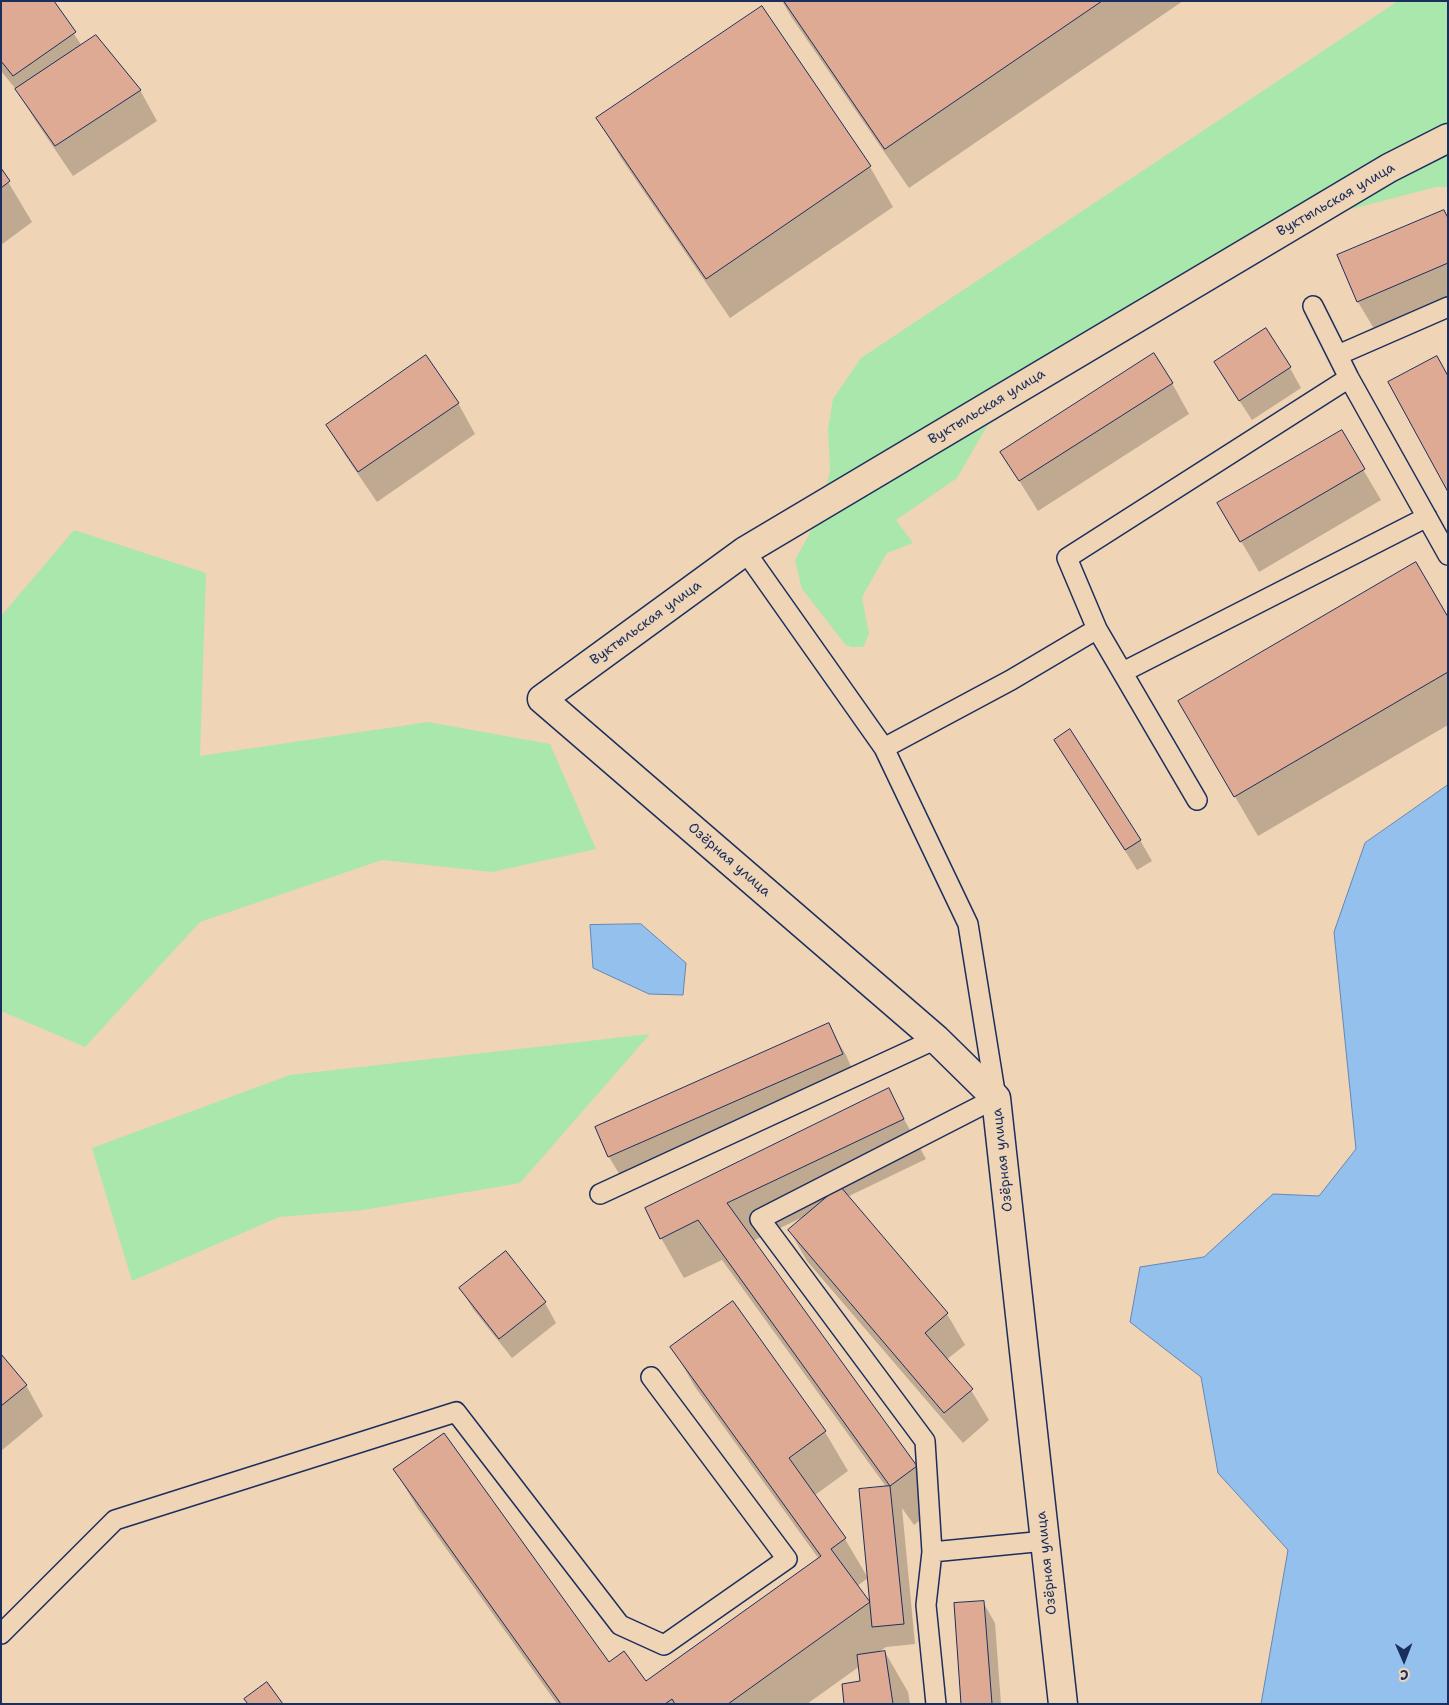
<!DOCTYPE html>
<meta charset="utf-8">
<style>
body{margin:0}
#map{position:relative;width:1449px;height:1705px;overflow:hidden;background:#efd4b6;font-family:"Shantell Sans",sans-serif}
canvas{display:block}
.frame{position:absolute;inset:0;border:2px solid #1b2f5e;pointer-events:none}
.north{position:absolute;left:1379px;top:1635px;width:50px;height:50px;-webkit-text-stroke:4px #efd4b6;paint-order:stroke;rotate:179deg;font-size:14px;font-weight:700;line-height:20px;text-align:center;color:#1b2f5e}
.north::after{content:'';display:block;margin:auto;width:18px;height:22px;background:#1b2f5e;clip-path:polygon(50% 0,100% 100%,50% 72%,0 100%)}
</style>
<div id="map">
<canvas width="1449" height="1705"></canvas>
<div class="frame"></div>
<div class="north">С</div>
</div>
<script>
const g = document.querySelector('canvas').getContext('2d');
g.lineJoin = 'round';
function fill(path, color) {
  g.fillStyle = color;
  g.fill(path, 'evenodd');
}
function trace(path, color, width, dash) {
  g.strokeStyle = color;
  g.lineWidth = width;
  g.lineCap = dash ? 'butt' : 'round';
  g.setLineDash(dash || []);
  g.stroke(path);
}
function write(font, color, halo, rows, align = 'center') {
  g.font = font + ' "Shantell Sans",sans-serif';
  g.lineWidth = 4.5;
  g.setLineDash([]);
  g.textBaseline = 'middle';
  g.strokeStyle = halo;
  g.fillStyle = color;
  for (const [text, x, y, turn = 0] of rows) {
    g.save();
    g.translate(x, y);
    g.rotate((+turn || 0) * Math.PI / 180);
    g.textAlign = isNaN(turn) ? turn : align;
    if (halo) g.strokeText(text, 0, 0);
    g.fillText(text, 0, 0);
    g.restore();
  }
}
const green = new Path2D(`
 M1398,1h50v186h-12l-96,25 -260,152 -93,62 -30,52 -61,42 17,23 -26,10 -25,44 7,37 -6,13h-12l-6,-3 -43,-55 -7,-29 22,-40 13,-49 -2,-42 5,-30 28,-41z
 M74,530l132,43 -6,183 228,-34 122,22 46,105 -104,23 -110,-12 -182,62 -115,125 -84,-36v-395z
 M650,1034l-130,149 -157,27 -84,7 -147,64 -40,-133 198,-73z`);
const water = new Path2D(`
 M1448,785v919h-187l27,-154 -70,-77 -17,-96 -71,-55 10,-55 64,-10 69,-63 46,2 37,-47 -22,-217 31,-89z
 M641,924l45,39 -3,32 -34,-1 -56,-26 -3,-43z`);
const shadow = new Path2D(`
 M1,1h51l30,45 58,44 17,31 -84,55 -38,-56 -16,-27 -18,-22z
 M782,1h401l-274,187 -117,-170z
 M762,8l108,159 23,40 -163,111 -109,-160 -23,-39z
 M1,170l31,52 -31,23z
 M1448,218v83l-72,31 -18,-30 -19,-46z
 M1290,368l11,20 -49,32 -25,-38z
 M1172,383l17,31 -151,97 -36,-58z
 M458,403l17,31 -98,68 -32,-47 -18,-30z
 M1341,432l40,68 -122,72 -40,-69z
 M1448,619v106l-190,111 -55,-94z
 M1056,741l84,99 12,21 -15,9z
 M828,1025l18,30 13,30 -232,102 -18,-30 -13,-29z
 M888,1090l38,69 -79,38 100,117 18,31 -19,15 25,30 18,30 -26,23 -156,-182 -17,-30 15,-15 -52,25 163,226 23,39 -25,19 -12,-17 13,136 -29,3 -9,6 8,-1 23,40 2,12h-64l16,-22 -2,-16 -53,38h-250l-139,-195 -23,-39 213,194 38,19 173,-124 -124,-172 -23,-40 153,85 23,39 -33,24 30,44 23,39 -11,8 15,22 15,-120 -165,-228 -38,18 -23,-40z
 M461,1289l84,14 11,20 -44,35 -39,-49z
 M1,1356l25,29 17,31 -42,35z
 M983,1602l12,21 6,81h-38z`);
const building = new Path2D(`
 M1,1h53l22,31 -63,44 -12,-15z
 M784,1h318l-217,148z
 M762,6l109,160 -165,113 -110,-161z
 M96,35l45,55 -86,56 -40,-57z
 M1,168l9,13 -9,7z
 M1444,210l4,8v45l-91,39 -20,-47z
 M1266,328l25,39 -52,34 -25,-39z
 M1154,353l19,30 -154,98 -19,-29z
 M426,355l33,48 -101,69 -32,-47z
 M1437,356l11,20v116l-60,-110z
 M1342,430l23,39 -125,73 -23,-39z
 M1416,562l32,55v55l-214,125 -56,-96z
 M1070,729l71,111 -16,10 -71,-110z
 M829,1023l14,31 -235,103 -13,-30z
 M889,1088l15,31 -177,84 190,263 -27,20 -192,-266 -38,19 -15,-31z
 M840,1186l108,127 -23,20 48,56 -29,24 -156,-183z
 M506,1251l40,51 -47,37 -40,-51z
 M733,1301l93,130 -37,27 57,80 -15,11 39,53 -142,102h-53l-3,-5 -7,5h-104l-168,-235 51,-36 165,229 15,-11 22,30 175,-125 -151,-209z
 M1,1354l26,31 -26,21z
 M890,1486l14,138 -32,3 -13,-138z
 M984,1601l8,103h-31l-7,-101z
 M885,1651l8,53h-49l-2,-20 18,-3 -3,-26z
 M267,1682l16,22h-35l-4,-5z`);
const service = new Path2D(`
 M1313,306l36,72 99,177
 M1338,355l110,-48
 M745,551l139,197 84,176 28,174 -236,121 165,222 7,111 -6,53 10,99
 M1123,672l304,-155
 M884,748l127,-68 86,-51
 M1197,800l-100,-171 -30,-71 282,-180
 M600,1194l336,-155
 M932,1552l113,-11
 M1,1634l114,-114 341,-108 164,213 44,20 123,-86 -136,-182`);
const minor = new Path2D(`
 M1063,1704l-67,-606 -60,-59 -394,-340 203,-148 644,-383 59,-30`);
const streetNames = [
 ["Вуктыльская улица",1336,200,-30],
 ["Вуктыльская улица",987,407,-31],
 ["Вуктыльская улица",646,623,-36],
 ["Озёрная улица",729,860,41],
 ["Озёрная улица",1003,1160,-96],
 ["Озёрная улица",1047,1563,-96]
];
fill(green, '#aae7ad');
fill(water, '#94c0ed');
trace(water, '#6486b4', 1);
fill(shadow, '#0003');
fill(building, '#dfaa93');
trace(building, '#1b2f5e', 1);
trace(service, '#1b2f5e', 22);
trace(minor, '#1b2f5e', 31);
trace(service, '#efd4b6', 19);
trace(minor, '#efd4b6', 28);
write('14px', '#1b2f5e', '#efd4b6', streetNames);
</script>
